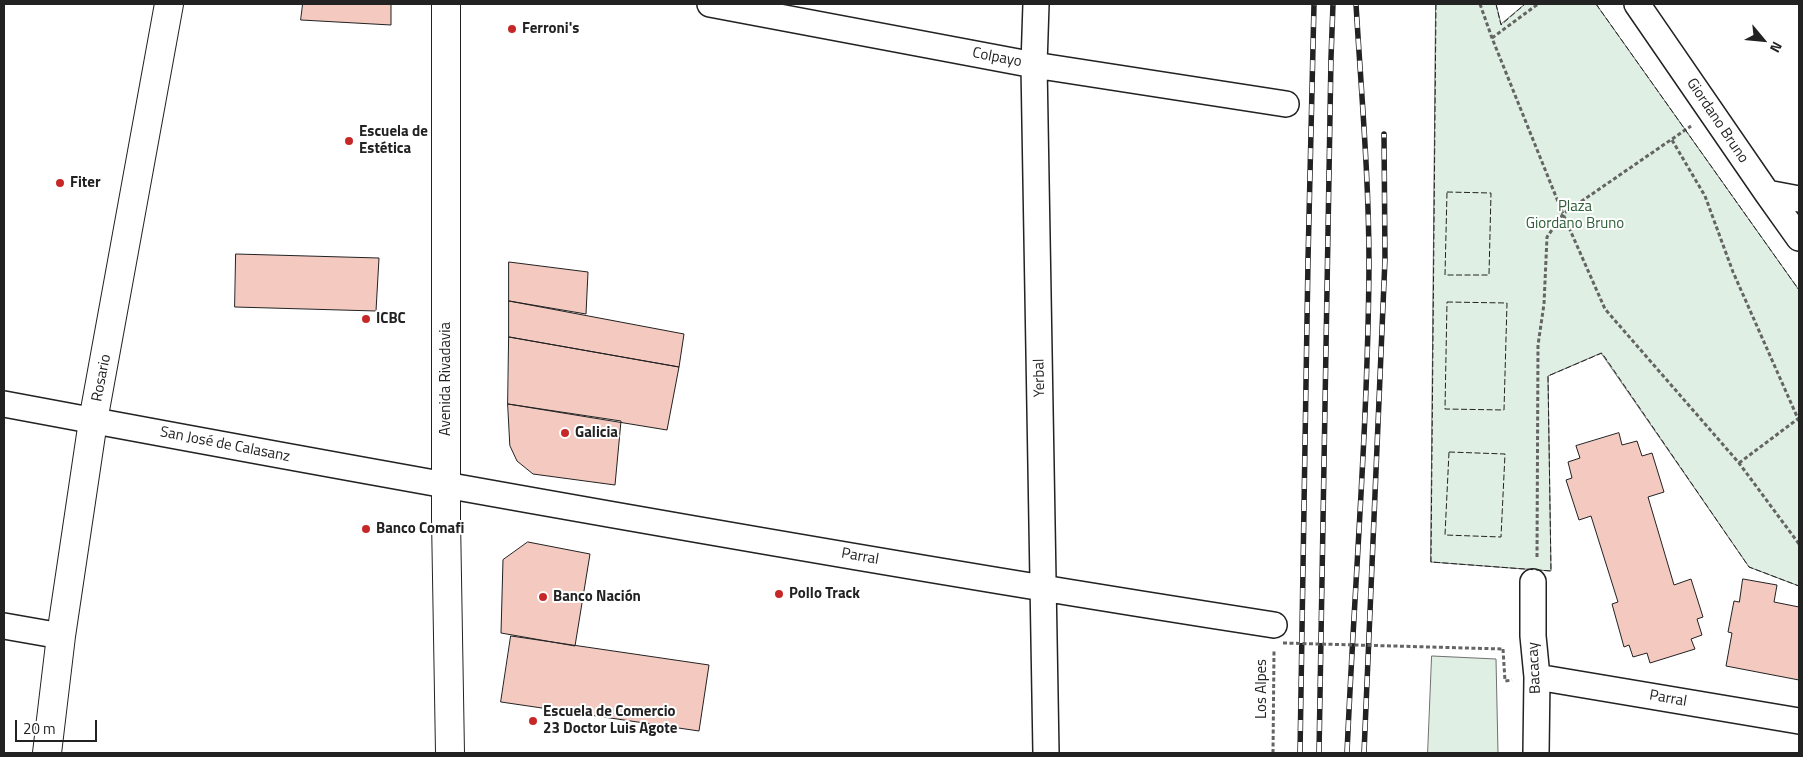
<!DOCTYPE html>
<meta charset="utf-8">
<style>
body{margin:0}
#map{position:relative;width:1803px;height:757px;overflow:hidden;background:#fff;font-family:"Titillium Web",sans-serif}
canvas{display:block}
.frame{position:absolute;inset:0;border:5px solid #222;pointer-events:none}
.north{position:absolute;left:1738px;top:15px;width:50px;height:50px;-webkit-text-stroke:4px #fff;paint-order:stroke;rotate:118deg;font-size:14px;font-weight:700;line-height:20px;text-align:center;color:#222}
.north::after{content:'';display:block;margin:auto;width:18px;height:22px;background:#222;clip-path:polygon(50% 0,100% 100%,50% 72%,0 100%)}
.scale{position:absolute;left:15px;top:720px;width:82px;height:22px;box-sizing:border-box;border:2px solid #222;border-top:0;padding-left:6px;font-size:15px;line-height:18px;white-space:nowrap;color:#222;-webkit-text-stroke:4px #fff;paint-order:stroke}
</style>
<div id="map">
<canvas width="1803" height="757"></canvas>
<div class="frame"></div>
<div class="north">N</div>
<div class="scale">20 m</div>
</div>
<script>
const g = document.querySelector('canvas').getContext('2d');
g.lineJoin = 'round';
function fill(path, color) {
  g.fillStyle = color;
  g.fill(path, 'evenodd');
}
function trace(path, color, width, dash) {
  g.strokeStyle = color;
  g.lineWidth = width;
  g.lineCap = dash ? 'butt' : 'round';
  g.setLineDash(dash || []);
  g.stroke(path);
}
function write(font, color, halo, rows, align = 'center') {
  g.font = font + ' "Titillium Web",sans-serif';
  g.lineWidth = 4;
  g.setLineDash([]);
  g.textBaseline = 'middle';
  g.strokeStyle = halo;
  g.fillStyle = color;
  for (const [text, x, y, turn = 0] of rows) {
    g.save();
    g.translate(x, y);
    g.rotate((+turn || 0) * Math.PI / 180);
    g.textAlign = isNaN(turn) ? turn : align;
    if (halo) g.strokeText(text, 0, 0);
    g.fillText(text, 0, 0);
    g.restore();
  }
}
const green = new Path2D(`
 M1436,4h60l5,20 24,-20h71l203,286v296l-50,-19 -148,-214 -53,23 3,195 -120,-9z
 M1432,656l64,3 2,94h-70z`);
const building = new Path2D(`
 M303,4h88v21l-90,-5z
 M236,254l143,4 -3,53 -141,-4z
 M509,262l79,10 -2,42 -77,-13z
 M509,301l175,33 -5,33 -170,-30z
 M509,337l170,30 -12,63 -159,-26z
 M508,404l113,17 -6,64 -82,-11 -16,-13 -7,-15z
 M1619,433l3,12 15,-4 5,15 10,-3 12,39 -16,5 26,88 17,-6 12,38 -6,2 5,16 -11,4 4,10 -45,14 -3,-10 -14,4 -4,-12 -5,2 -12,-43 6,-2 -27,-86 -12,4 -13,-40 6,-2 -4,-16 12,-4 -4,-12z
 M528,542l62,12 -15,92 -74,-13 2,-73z
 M1743,579l34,6 -3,17 25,5v73l-73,-14 6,-33 -4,-1 6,-31 5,1z
 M511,636l198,29 -10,66 -198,-29z`);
const path = new Path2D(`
 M1480,4l12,34 71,176 42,95 134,154 60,81
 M1492,38l46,-34
 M1672,140l33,56 28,76 66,149
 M1739,463l60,-45
 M1537,557l1,-212 6,-41 3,-67 16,-23 128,-88
 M1503,649l2,32 7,-1
 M1273,753l1,-102`);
const minor = new Path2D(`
 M710,4l324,61 252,39
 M1036,4l-2,61 12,688
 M1637,4l130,189 32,45
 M1767,193l32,6
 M4,404c422,79 845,155 1270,221
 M1533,582v54l4,41 -1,76
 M4,626l57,10
 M1537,677l262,44`);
const tertiary = new Path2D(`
 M47,753l14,-117 32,-215 76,-417`);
const primary = new Path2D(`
 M446,4v515l4,234`);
const rail = new Path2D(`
 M1300,753l8,-493 6,-256
 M1319,753l12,-695 2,-54
 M1347,753c7,-163 21,-326 22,-489 0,-87 -8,-174 -13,-260
 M1364,753l21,-494 -1,-125`);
const pathBridge = new Path2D(`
 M1283,643l220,6`);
const fence = new Path2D(`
 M1436,4l-5,558 120,9 -3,-195 54,-23 147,214 50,19
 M1496,4l5,21 24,-21
 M1596,4l203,286
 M1447,192l44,1 -2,82h-44z
 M1447,302l60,1 -3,107 -59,-1z
 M1449,452l56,2 -4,83 -56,-2z`);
const markers = [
 [512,29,5,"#c62828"],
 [349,141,5,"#c62828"],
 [60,183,5,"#c62828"],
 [366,319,5,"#c62828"],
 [565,433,5,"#c62828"],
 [366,529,5,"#c62828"],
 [779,594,5,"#c62828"],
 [543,597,5,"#c62828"],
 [533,721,5,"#c62828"]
];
const poiNames = [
 ["Ferroni's",522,29],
 ["Escuela de",359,132],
 ["Estética",359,149],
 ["Fiter",70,183],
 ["ICBC",376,319],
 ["Galicia",575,433],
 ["Banco Comafi",376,529],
 ["Pollo Track",789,594],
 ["Banco Nación",553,597],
 ["Escuela de Comercio",543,712],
 ["23 Doctor Luis Agote",543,729]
];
const streetNames = [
 ["Colpayo",997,58,11],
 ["Giordano Bruno",1717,121,56],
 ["Rosario",102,378,-79],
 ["Yerbal",1040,378,-91],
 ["Avenida Rivadavia",446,379,-90],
 ["San José de Calasanz",225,445,11],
 ["Parral",860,557,10],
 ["Bacacay",1535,668,-93],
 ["Los Alpes",1262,689,-90],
 ["Parral",1668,699,10]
];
const parkNames = [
 ["Plaza",1575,207],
 ["Giordano Bruno",1575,224]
];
fill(green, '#e0efe3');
trace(green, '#6f6f6f', 1);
fill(building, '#f3c9c0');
trace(building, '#222', 1);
trace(minor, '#222', 28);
trace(tertiary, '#222', 30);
trace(primary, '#222', 30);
trace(path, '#646464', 3, [4, 2.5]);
trace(minor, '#fff', 25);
trace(tertiary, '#fff', 28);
trace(primary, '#fff', 28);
trace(rail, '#222', 5.5);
trace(rail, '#fff', 4, [11]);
trace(pathBridge, '#646464', 3, [4, 2.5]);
trace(fence, '#222', 1, [6, 2.5]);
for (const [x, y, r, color] of markers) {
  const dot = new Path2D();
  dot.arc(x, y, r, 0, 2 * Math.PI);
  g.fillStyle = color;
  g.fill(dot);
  trace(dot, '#fff', 2);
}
write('bold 15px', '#222', '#fff', poiNames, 'left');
write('15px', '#222', '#fff', streetNames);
write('15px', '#2f5e38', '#fff', parkNames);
</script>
